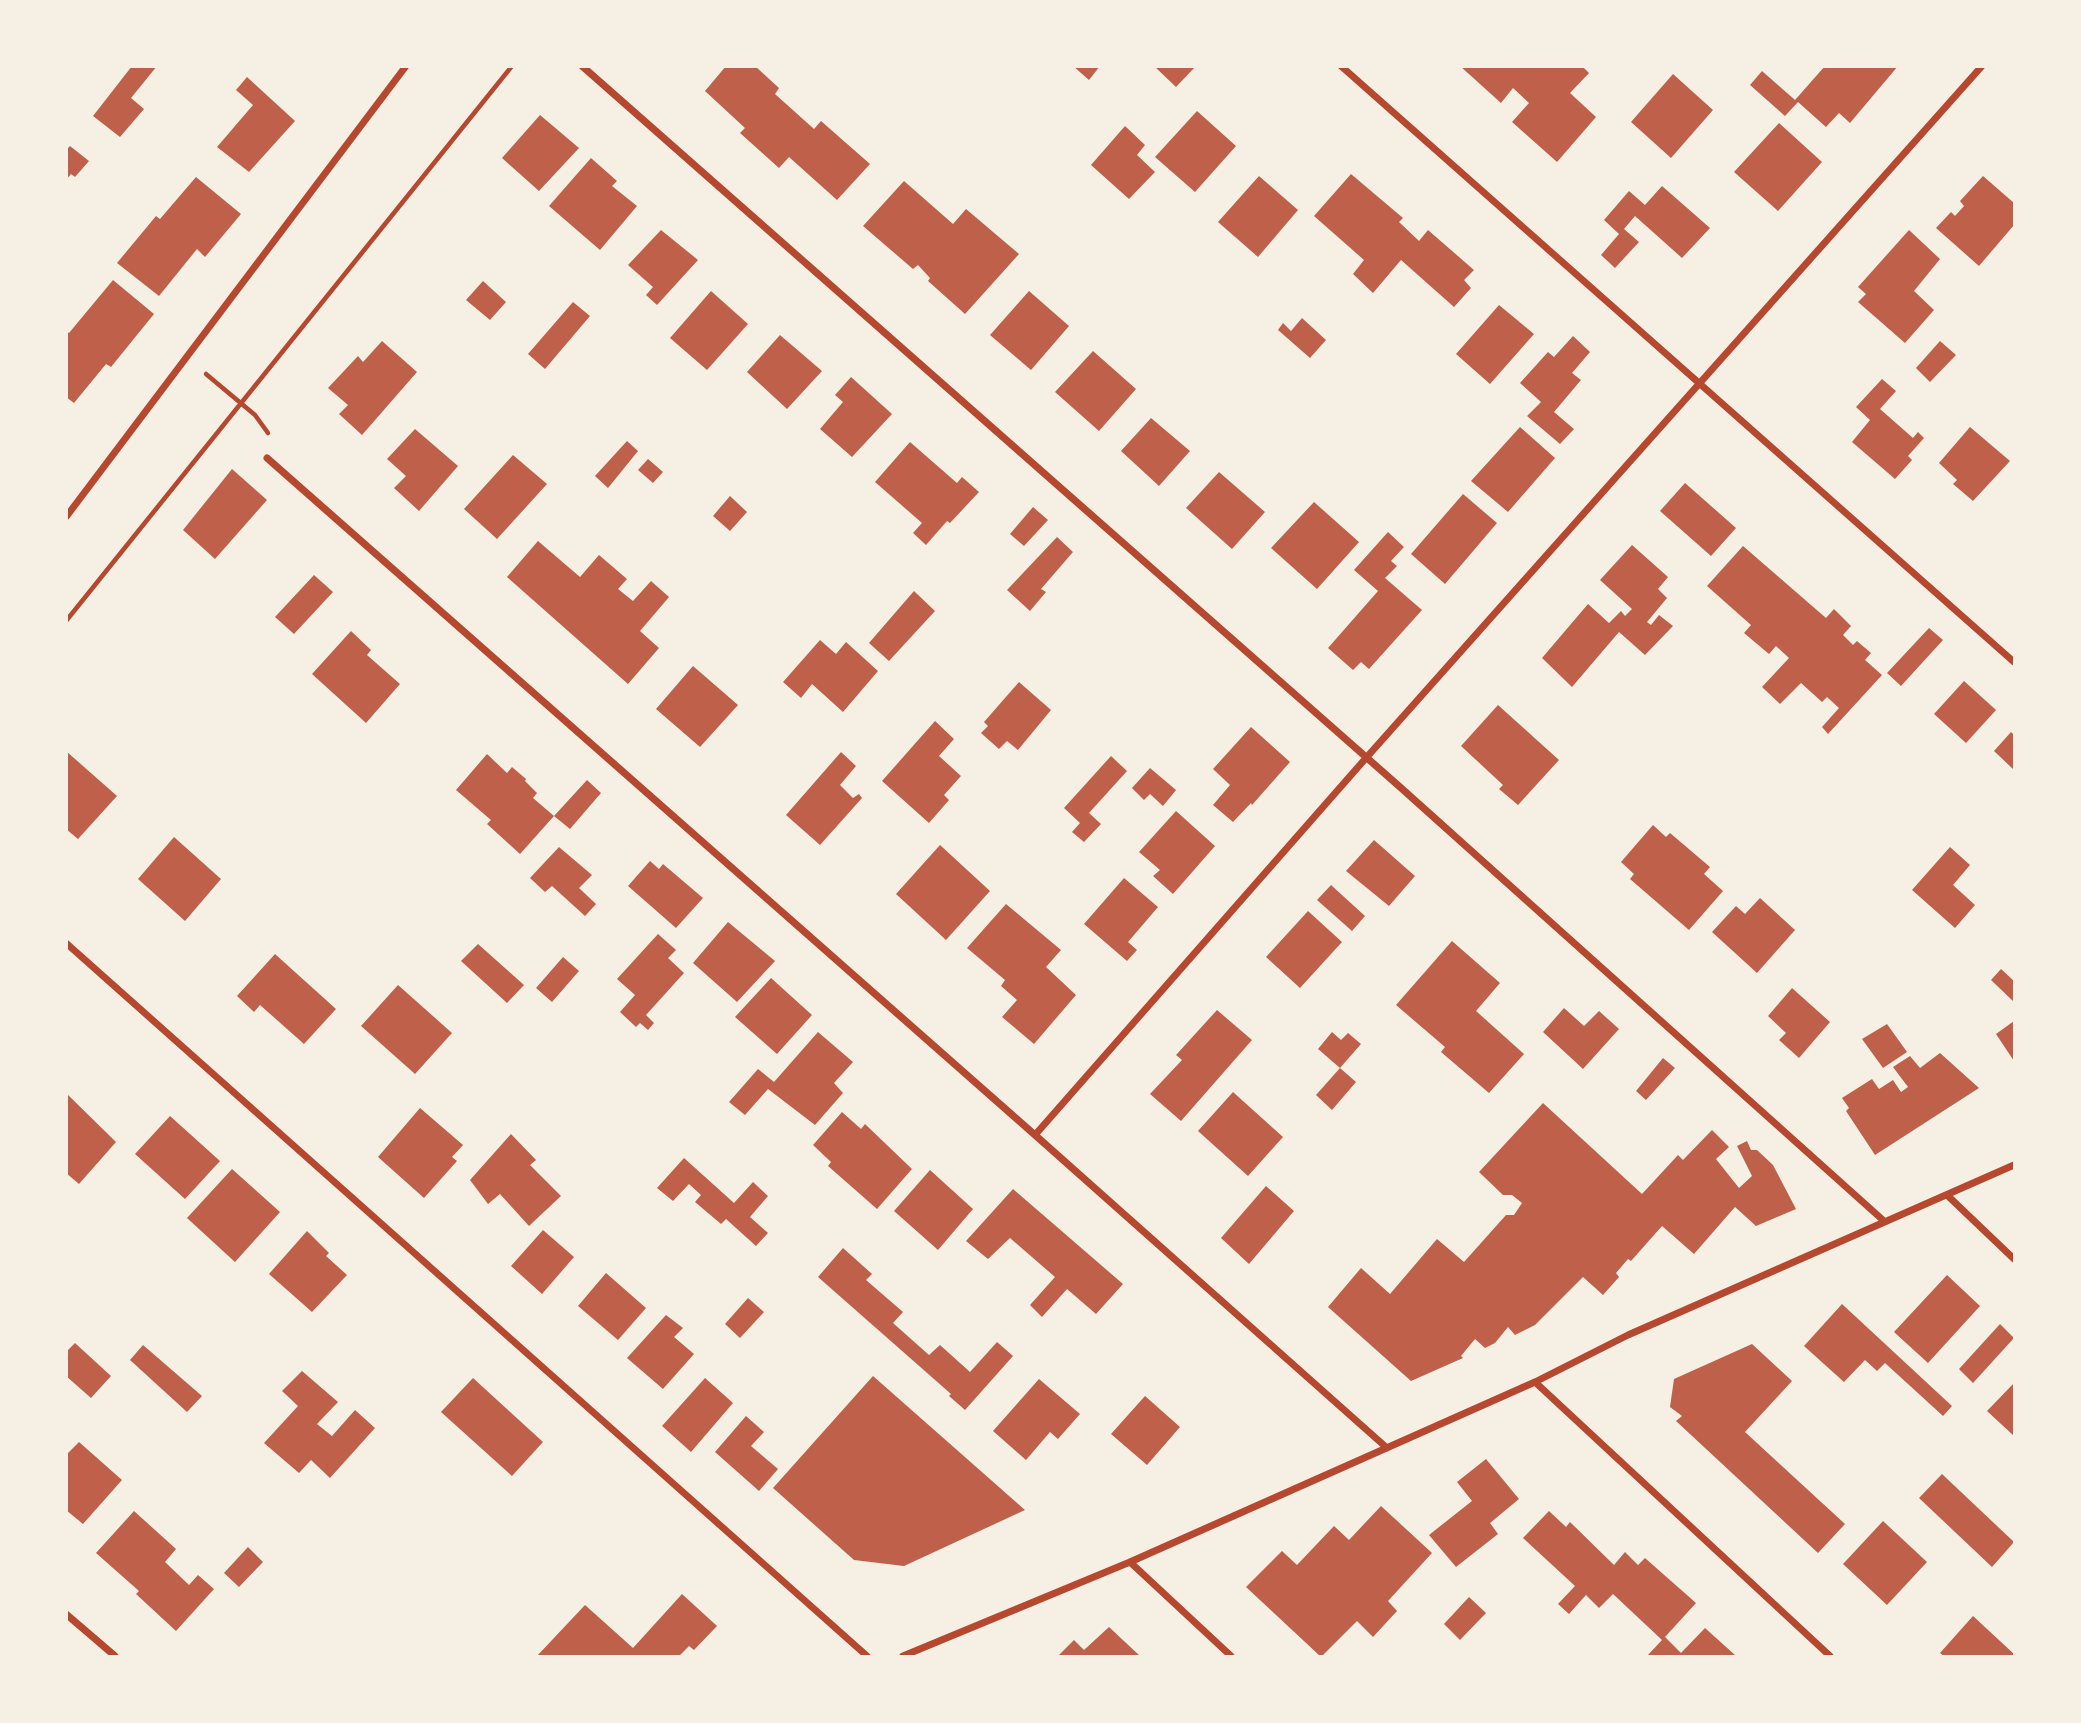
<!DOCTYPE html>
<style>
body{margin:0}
#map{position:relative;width:2081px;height:1723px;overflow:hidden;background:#f6efe4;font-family:Lora,serif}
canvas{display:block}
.frame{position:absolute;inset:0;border:68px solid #f6efe4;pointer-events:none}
</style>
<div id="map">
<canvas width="2081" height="1723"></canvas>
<div class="frame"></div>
</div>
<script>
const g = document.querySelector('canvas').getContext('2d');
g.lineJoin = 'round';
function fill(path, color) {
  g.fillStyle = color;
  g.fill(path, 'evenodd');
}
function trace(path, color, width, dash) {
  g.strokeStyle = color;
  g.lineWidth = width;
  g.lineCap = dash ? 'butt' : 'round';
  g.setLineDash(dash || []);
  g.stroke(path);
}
const building = new Path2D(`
 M132,66h25l-26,32 13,11 -24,28 -27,-21z
 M726,66h29l24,22 -4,6 39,35 7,-8 49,43 -33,36 -48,-43 -10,11 -39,-35 5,-5 -40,-37z
 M1073,66h27l-11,14z
 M1154,66h42l-20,21z
 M1460,66h122l7,7 -19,20 26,24 -39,45 -45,-40 17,-19 -16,-15 -12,15z
 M1825,66h73l-48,57 -11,-10 -13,14 -28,-25 -13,14 -35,-31 12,-14 33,29z
 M1673,74l40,36 -42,48 -40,-36z
 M247,77l48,44 -46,51 -32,-25 36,-42 -17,-15z
 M1197,111l39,35 -41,46 -40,-35z
 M540,115l39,33 -40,43 -37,-33z
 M1779,123l43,39 -44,49 -44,-39z
 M1125,126l20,19 -8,10 18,17 -26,27 -38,-34z
 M70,146l19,15 -14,16 -4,-3 -5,6v-30z
 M591,158l26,23 -5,5 25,20 -37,44 -51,-44z
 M1351,174l52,44 -4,4 20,19 9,-11 46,40 -10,10 7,8 -17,19 -53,-47 -28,33 -20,-19 11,-14 -50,-44z
 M1259,176l39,34 -40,47 -40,-35z
 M1983,176l31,27v22l-35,41 -43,-38 15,-16 4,4 9,-10 -4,-5z
 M196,177l45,37 -36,43 -8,-8 -38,47 -42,-33 39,-47 4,3z
 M904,181l49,43 13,-15 53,45 -54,60 -37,-33 2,-3 -12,-13 -5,4 -50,-43z
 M1662,186l48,42 -28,30 -47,-42 -11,13 15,13 -24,26 -14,-13 18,-21 -15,-14 25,-29 16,14z
 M661,230l37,30 -41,45 -11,-10 7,-8 -25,-22z
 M1909,230l31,29 -26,32 20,19 -29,33 -47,-41 8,-8 -8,-7z
 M113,280l41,34 -43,53 -5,-3 -32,39 -8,-6v-66l3,2z
 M483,281l23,21 -16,18 -24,-20z
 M711,291l37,33 -41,46 -37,-32z
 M1029,291l40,35 -38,44 -41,-35z
 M573,302l17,14 -45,53 -17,-15z
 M1499,305l35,29 -44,50 -34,-30z
 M1302,318l24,22 -16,18 -32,-28 5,-7 8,8z
 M780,335l42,36 -35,38 -40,-37z
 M1573,336l17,16 -18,21 9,7 -27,32 20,17 -14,15 -33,-28 14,-14 -21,-19 28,-31 6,5z
 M382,341l35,31 -55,63 -23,-21 9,-9 -20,-17 30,-32 5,6z
 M1940,341l16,14 -26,27 -14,-14z
 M1093,351l43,38 -37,42 -44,-39z
 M851,377l41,37 -40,43 -32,-28 23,-27 -8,-7z
 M1882,379l14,12 -16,18 33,29 5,-6 6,6 -16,18 4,4 -17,19 -43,-37 18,-22 -14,-13z
 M1151,418l39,33 -31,35 -38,-35z
 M1520,427l35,31 -47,54 -37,-31z
 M1970,427l40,34 -37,40 -20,-17 4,-4 -18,-17z
 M415,429l43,37 -39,45 -25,-23 12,-12 -19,-17z
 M627,441l11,10 -30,37 -13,-12z
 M910,442l47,41 5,-6 17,15 -29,31 -3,-2 -21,24 -13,-12 9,-10 -47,-41z
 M513,455l34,29 -50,55 -33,-30z
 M648,459l15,13 -10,11 -15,-13z
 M232,469l35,31 -52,59 -32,-29z
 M1219,472l46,40 -33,37 -46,-41z
 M1685,483l51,45 -25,28 -51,-45z
 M1463,494l34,29 -52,61 -34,-30z
 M730,496l17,16 -17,19 -17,-15z
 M1314,502l45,40 -42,47 -46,-41z
 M1033,507l15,13 -24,26 -14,-12z
 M1388,532l16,15 -13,14 6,5 -12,12 37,32 -53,59 -8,-7 -8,8 -25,-22 50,-57 -24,-21z
 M1057,537l16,15 -32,37 5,3 -16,19 -23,-21z
 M538,541l42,36 19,-22 28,24 -9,10 15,12 18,-20 18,16 -29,34 19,17 -31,36 -121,-107z
 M1632,545l36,32 -10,12 9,9 -20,24 4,3 8,-10 14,11 -28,29 -26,-23 -47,55 -30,-29 46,-54 21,19 12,-12 4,5 7,-7 -32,-29z
 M1743,546l83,72 8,-9 17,17 -8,9 10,10 4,-4 14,12 -6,7 17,15 -54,59 -6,-7 17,-19 -12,-11 -5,5 -21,-19 -21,21 -18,-17 27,-29 -13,-12 -7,8 -25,-21 7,-8 -44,-39z
 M314,575l19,17 -39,42 -19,-17z
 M914,591l21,20 -46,50 -20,-18z
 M1929,628l14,12 -42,46 -14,-13z
 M351,631l20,19 -4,5 33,29 -34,39 -54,-49z
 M820,640l16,14 10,-12 32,29 -35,41 -31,-28 -11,14 -18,-16z
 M693,666l45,39 -38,42 -44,-38z
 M1964,681l32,29 -30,33 -32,-29z
 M1019,682l32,28 -33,40 -11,-9 -8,8 -18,-16 7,-7 -4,-4z
 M1498,705l61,55 -41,45 -19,-16 4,-4 -42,-39z
 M935,721l19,18 -15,17 22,20 -17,19 5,5 -20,23 -47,-42z
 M1251,727l39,35 -38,43 -1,-2 -18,19 -20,-17 17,-20 -17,-16z
 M2011,732l3,3v35l-20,-19z
 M66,751l51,45 -39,43 -12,-10z
 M841,752l15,14 -16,19 13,13 6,-4 3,4 -42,47 -34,-30z
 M487,754l20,19 5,-6 14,12 -1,2 12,12 -4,5 21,18 -34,38 -33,-30 4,-4 -35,-30z
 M1111,756l16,15 -38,42 12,11 -17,18 -12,-10 8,-9 -16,-15z
 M1150,768l26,22 -13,16 -13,-12 -6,6 -12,-12z
 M587,780l14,13 -31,36 -16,-13z
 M1176,811l39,35 -42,48 -20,-18 7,-6 -21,-18z
 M1653,825l13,12 4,-4 40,34 -6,7 19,17 -34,39 -59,-51 4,-5 -13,-12z
 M174,837l47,42 -36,42 -47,-42z
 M1374,840l41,36 -26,30 -43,-35z
 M940,845l50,46 -44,49 -50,-46z
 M559,847l33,28 -13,13 17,16 -11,12 -33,-30 -7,6 -15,-14z
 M1950,847l20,18 -17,20 22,20 -20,23 -43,-38z
 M650,861l9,8 4,-5 40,34 -27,30 -48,-42z
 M1124,878l34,29 -30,35 9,8 -10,11 -43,-37z
 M1331,885l34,31 -13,15 -35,-31z
 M1760,898l35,32 -38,43 -45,-41 24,-26 9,8z
 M1006,904l55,46 -15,17 30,28 -42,49 -32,-27 15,-17 -16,-14 4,-6 -38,-32z
 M1308,911l34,31 -42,46 -34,-31z
 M728,922l47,39 -38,41 -44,-39z
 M658,934l18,16 -8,8 16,15 -38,42 8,8 -6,7 -8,-7 -4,4 -16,-15 15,-17 -18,-16z
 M1452,941l48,42 -24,28 48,43 -35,39 -48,-41 4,-5 -49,-42z
 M478,944l46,41 -17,18 -46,-42z
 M275,954l61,55 -32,35 -44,-39 -6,7 -17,-16z
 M563,957l16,14 -27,31 -16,-14z
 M2001,969l13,12v21l-23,-22z
 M771,978l41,37 -35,39 -42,-37z
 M398,985l54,48 -37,41 -54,-48z
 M1792,988l38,34 -31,36 -20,-18 7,-7 -18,-17z
 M1564,1008l20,18 15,-15 20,18 -36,40 -40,-37z
 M1217,1010l35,30 -71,81 -31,-27 32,-34 -6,-5z
 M2014,1021v40l-18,-27z
 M1887,1024l20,28 -24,16 -21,-29z
 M818,1032l35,30 -19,21 9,10 -28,32 -47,-36 -23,26 -16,-13 29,-33 16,13z
 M1332,1032l9,8 7,-7 13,11 -21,24 -22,-19z
 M1940,1053l39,35 -104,67 -29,-44 3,-3 -7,-10 30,-19 7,10 14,-9 8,12 7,-5 -15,-20 17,-11 10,12z
 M1663,1058l12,10 -29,32 -10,-9z
 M1340,1068l16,14 -24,28 -16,-15z
 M1233,1092l50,45 -35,39 -50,-45z
 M66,1093l50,49 -37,42 -13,-11z
 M1543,1103l99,91 36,-39 5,5 29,-30 17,17 -13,12 23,29 13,-12 -15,-30 10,-5 4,9h6l16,15 23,44 -40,17 -21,-19 -41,47 -32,-28 -31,35 -3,-2 -12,14 3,4 -16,18 -20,-18 -48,48 -20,10 -7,-8 -13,16 -10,5 -10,-9 -14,17 2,2 -52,23 -83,-74 33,-39 29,26 47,-55 27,23 42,-47h8l8,-12 -10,-8h-9l-24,-23z
 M420,1108l43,37 -11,12 5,4 -33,37 -46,-41z
 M842,1112l19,17 4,-5 47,45 -35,40 -49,-43 3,-4 -18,-17z
 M170,1116l50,45 -35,38 -50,-45z
 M511,1134l25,26 -6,5 31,31 -32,30 -29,-32 -12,10 -18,-24z
 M684,1158l50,45 19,-21 15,14 -18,21 18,16 -12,13 -30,-27 -5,5 -26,-22 6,-7 -12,-11 -16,17 -16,-13z
 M232,1169l48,43 -45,50 -48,-44z
 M930,1170l43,39 -35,41 -44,-39z
 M1266,1186l28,25 -45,53 -28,-26z
 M1013,1189l110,95 -27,30 -29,-25 -25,28 -12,-12 25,-28 -45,-39 -22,21 -22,-18z
 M543,1230l31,27 -32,37 -31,-28z
 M307,1231l22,22 -3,3 21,19 -35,37 -43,-38z
 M843,1248l29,26 -6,6 37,32 -10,11 36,32 11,-10 30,27 27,-30 16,14 -48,54 -16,-14 2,-2 -133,-117z
 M606,1273l40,35 -28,32 -40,-34z
 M1947,1275l33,31 -52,57 -34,-31z
 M748,1298l16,14 -24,26 -15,-14z
 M1842,1304l110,102 -9,10 -58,-53 -8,8 -12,-11 -21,22 -40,-36z
 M666,1315l17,13 -9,9 20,17 -31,35 -36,-31z
 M2000,1324l14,14 -41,45 -14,-14z
 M75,1343l36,33 -20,22 -25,-22v-24z
 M1752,1344l40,37 -47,51 100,92 -27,29 -142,-132 6,-5 -12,-9 4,-28z
 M143,1345l59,51 -15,16 -57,-52z
 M302,1371l36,31 -21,22 15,12 23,-26 20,18 -45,50 -19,-18 -12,13 -35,-30 34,-37 -16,-15z
 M873,1376l152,134 -121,56 -50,-6 -81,-72z
 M473,1378l70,64 -31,34 -71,-64z
 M705,1378l28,25 -42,49 -29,-26z
 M1039,1379l41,35 -22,25 -8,-7 -24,28 -33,-29z
 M2014,1383v53l-27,-25z
 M1145,1396l35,31 -33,38 -36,-31z
 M746,1416l18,16 -13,14 27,23 -19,22 -44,-39z
 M79,1442l43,38 -39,44 -17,-14v-55z
 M1486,1459l33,40 -29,24 8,11 -42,33 -27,-32 43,-34 -15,-19z
 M1942,1474l72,68 -22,25 -73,-69z
 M1381,1506l51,47 -44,48 9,10 -24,26 -16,-16 -35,35h-2l-74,-69 36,-36 15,14 37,-39 15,14z
 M134,1511l42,38 -11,13 24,23 9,-10 16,14 -38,42 -40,-37 3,-3 -43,-38z
 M1549,1511l17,16 4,-5 44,43 11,-13 13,13 7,-7 51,45 -31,34 16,16 24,-25 30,27 -2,1h-86l15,-16 -49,-46 -14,14 -13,-13 -17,19 -11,-10 17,-18 -52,-48z
 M1883,1521l44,41 -40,43 -44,-41z
 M248,1547l15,15 -24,25 -15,-14z
 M682,1594l35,32 -23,24 -5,-4 -10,10h-142l48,-51 48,43z
 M1469,1597l17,16 -26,27 -16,-16z
 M1973,1616l41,38v2h-70l-4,-3z
 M1109,1627l31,29h-82l16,-16 10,10z`);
const path = new Path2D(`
 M206,374l49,41 13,18
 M66,621l446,-555`);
const minor = new Path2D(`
 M582,66l818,721 484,434
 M1341,66l673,596
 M267,458l768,677 352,313
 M66,517l340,-451
 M66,943l801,713
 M1035,1135l331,-377 616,-692
 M1948,1196l66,63
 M1535,1382l295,274
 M1130,1562l101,94
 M66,1614l49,42
 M903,1656l227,-94 405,-180 93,-47 386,-170`);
fill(building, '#bf614a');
trace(path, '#b5482f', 4.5);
trace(minor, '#b5482f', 7);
</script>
